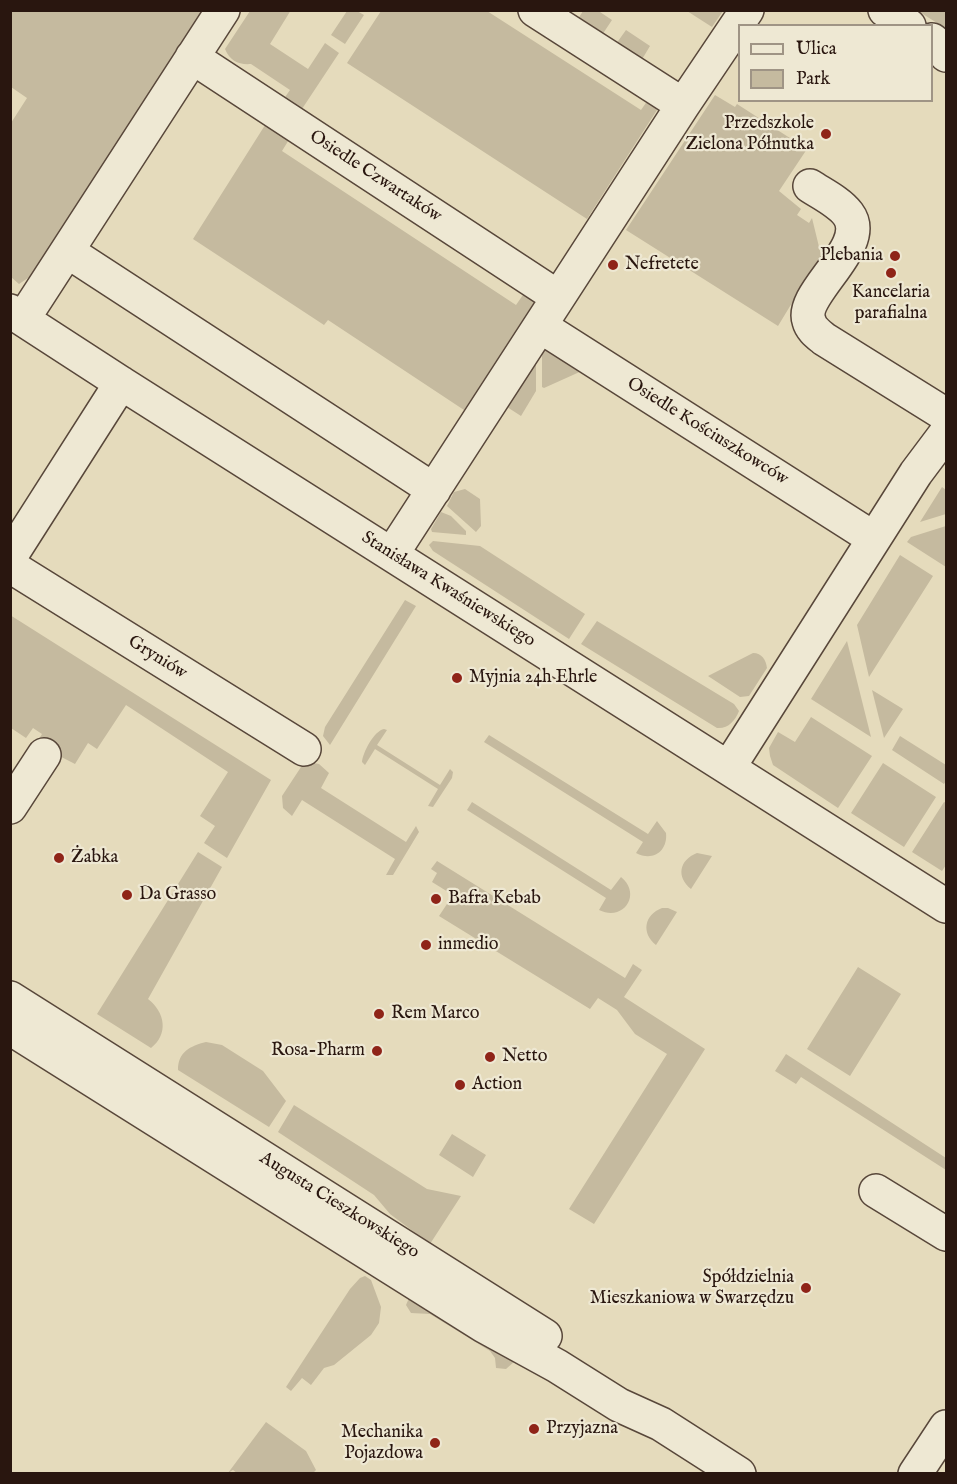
<!DOCTYPE html>
<meta charset="utf-8">
<style>
body{margin:0}
#map{position:relative;width:957px;height:1484px;overflow:hidden;background:#e5dbbc;font-family:"IM FELL English",serif}
canvas{display:block}
.frame{position:absolute;inset:0;border:12px solid #29160f;pointer-events:none}
.legend{position:absolute;left:738px;top:24px;width:195px;height:78px;box-sizing:border-box;background:#eee8d3;border:2px solid #9f9485;margin:0;padding:8px 10px;list-style:none;font-size:18px;color:#29160f}
.legend li{display:flex;align-items:center;gap:12px;height:30px}
.legend b{width:30px;border:2px solid #9f9485}
</style>
<div id="map">
<canvas width="957" height="1484"></canvas>
<div class="frame"></div>
<ul class="legend">
<li><b style="height:8px;background:#eee8d3"></b>Ulica</li>
<li><b style="height:16px;background:#c5ba9f"></b>Park</li>
</ul>
</div>
<script>
const g = document.querySelector('canvas').getContext('2d');
g.lineJoin = 'round';
function fill(path, color) {
  g.fillStyle = color;
  g.fill(path, 'evenodd');
}
function trace(path, color, width, dash) {
  g.strokeStyle = color;
  g.lineWidth = width;
  g.lineCap = dash ? 'butt' : 'round';
  g.setLineDash(dash || []);
  g.stroke(path);
}
function write(font, color, halo, rows, align = 'center') {
  g.font = font + ' "IM FELL English",serif';
  g.lineWidth = 4.5;
  g.setLineDash([]);
  g.textBaseline = 'middle';
  g.strokeStyle = halo;
  g.fillStyle = color;
  for (const [text, x, y, turn = 0] of rows) {
    g.save();
    g.translate(x, y);
    g.rotate((+turn || 0) * Math.PI / 180);
    g.textAlign = isNaN(turn) ? turn : align;
    if (halo) g.strokeText(text, 0, 0);
    g.fillText(text, 0, 0);
    g.restore();
  }
}
const green = new Path2D(`
 M291,10l-21,34 38,25 17,-26 14,10 -41,62 -17,-12 9,-13 -39,-26c-12,1 -21,-3 -26,-15l25,-38z
 M597,10l15,10 -10,15 -24,-16 5,-8z
 M11,11h195l-172,263 -15,10 -8,-7v-154l16,-25 -16,-11z
 M347,11h10l7,4 -19,29 -14,-9z
 M381,11h106l154,99 9,-13 7,13 -70,109 -240,-156z
 M687,11h36l-11,16z
 M918,11h28v17h-1z
 M626,30l24,16 -9,15 -25,-17z
 M715,95l20,12 2,-3 70,45 -28,42 22,18 -4,6 12,8 3,-5 9,37 -43,71 -152,-96z
 M267,122l23,16 -8,13 234,154 9,-13 11,7 -72,111 -136,-90 -4,5 -131,-86z
 M548,349l36,21 -40,18 -2,-1v-35z
 M536,357v34l-15,25 -17,-11z
 M942,487l4,3v24l-26,8z
 M465,489l15,10 1,27 -5,6 -29,-26 7,-14z
 M441,512l10,4 15,15v4l-34,-3 -1,-3z
 M946,526v41l-39,-25 4,-5z
 M433,541l47,5 105,68 -16,25 -136,-88 -4,-6z
 M900,555l33,21 -64,101 -12,-52z
 M405,600l11,6 -86,139 -7,-9 2,-9z
 M10,615l261,165 -44,78 -23,-15 11,-17 -15,-10 28,-44 -102,-67 -29,44 -9,-6 -13,21 -39,-20 6,-10 -9,-6 -7,10 -15,-10z
 M597,621l137,83 5,7c-4,10 -11,18 -22,17l-136,-84z
 M847,641l24,96 -60,-38z
 M753,653c9,0 13,7 14,15l-18,28 -9,1 -32,-21z
 M872,690l31,19 -19,29z
 M811,717l61,39 -34,52 -65,-43 -3,-9 -1,-8 9,-16 17,10z
 M384,729l3,1 -10,15 63,40 10,-16 3,3 -1,6 -19,29 -5,-1 10,-17 -63,-40 -10,16 -3,-3c1,-10 12,-31 22,-33z
 M489,735l159,99 9,-13 9,12c2,18 -13,29 -30,20l7,-11 -159,-100z
 M900,736l46,29v16l-2,3 -52,-34z
 M309,762l10,2 10,9 -8,15 85,54 10,-16 3,6 -26,43h-7l9,-16 -93,-59 -10,16 -9,-8 -1,-12 19,-29z
 M883,763l53,34 -32,50 -53,-34z
 M472,802l139,88 10,-13c21,17 3,45 -22,33l7,-12 -139,-88z
 M944,802l2,1v62l-4,6 -30,-19z
 M198,852l24,15 -74,132c17,13 21,35 3,49l-54,-34z
 M697,853l15,3 -21,33c-15,-12 -12,-29 6,-36z
 M437,861l188,117 8,-14 9,6 -18,27 81,52 -111,175 -25,-15 98,-155 -32,-20 -18,-24 -19,-12 -8,11 -151,-93 14,-21 -21,-13 5,-9 -6,-4z
 M662,908h6l9,4 -21,33c-15,-12 -12,-30 6,-37z
 M858,967l43,27 -51,82 -43,-27z
 M206,1042l16,3 41,26 23,30 -17,26 -91,-57c0,-18 12,-24 28,-28z
 M786,1054l160,104v12l-145,-93 -5,7 -21,-13z
 M294,1105l133,84 34,7 -31,48 -40,-30 -16,-19 -96,-63z
 M452,1134l34,21 -13,22 -34,-22z
 M365,1276l6,4 10,27 -2,16 -8,12 -37,30 -10,3 -13,17 -9,-7 -11,13 -5,-4 64,-98 10,-11z
 M409,1298l106,63 -9,8 -10,-1 -1,-10 -5,-7 -60,-37 -19,-1 -5,-8z
 M266,1422l40,29 10,19 -3,3 -75,1 -5,-4 -5,3z`);
const minor = new Path2D(`
 M535,10l148,95
 M885,10l24,16
 M932,40l11,9 3,6
 M192,57l366,240
 M810,186c12,8 29,16 38,28 24,32 -49,79 -39,107 2,8 9,13 15,18l122,76
 M67,251l367,239
 M10,311l111,72 825,523
 M23,319l200,-309
 M540,326l333,212
 M392,554l291,-449 64,-95
 M10,557l111,-174
 M10,566l294,183
 M729,767l187,-294 30,-40
 M10,807l34,-52
 M10,998l535,338
 M10,1028l474,298 73,40 62,39 42,19 78,50
 M876,1191l70,43
 M915,1474l31,-47`);
const markers = [
 [826,134,6,"#8f2418"],
 [895,256,6,"#8f2418"],
 [613,265,6,"#8f2418"],
 [891,273,6,"#8f2418"],
 [457,678,6,"#8f2418"],
 [59,858,6,"#8f2418"],
 [127,895,6,"#8f2418"],
 [436,899,6,"#8f2418"],
 [426,945,6,"#8f2418"],
 [379,1014,6,"#8f2418"],
 [377,1051,6,"#8f2418"],
 [490,1057,6,"#8f2418"],
 [460,1085,6,"#8f2418"],
 [806,1288,6,"#8f2418"],
 [534,1429,6,"#8f2418"],
 [435,1443,6,"#8f2418"]
];
const poiNames = [
 ["Przedszkole",814,124,"right"],
 ["Zielona Półnutka",814,145,"right"],
 ["Plebania",883,256,"right"],
 ["Nefretete",625,265],
 ["Kancelaria",891,293,"center"],
 ["parafialna",891,314,"center"],
 ["Myjnia 24h Ehrle",469,678],
 ["Żabka",71,858],
 ["Da Grasso",139,895],
 ["Bafra Kebab",448,899],
 ["inmedio",438,945],
 ["Rem Marco",391,1014],
 ["Rosa-Pharm",365,1051,"right"],
 ["Netto",502,1057],
 ["Action",472,1085],
 ["Spółdzielnia",794,1278,"right"],
 ["Mieszkaniowa w Swarzędzu",794,1299,"right"],
 ["Przyjazna",546,1429],
 ["Mechanika",423,1433,"right"],
 ["Pojazdowa",423,1454,"right"]
];
const streetNames = [
 ["Osiedle Czwartaków",375,177,33],
 ["Osiedle Kościuszkowców",707,432,32],
 ["Stanisława Kwaśniewskiego",448,590,32],
 ["Gryniów",157,658,32],
 ["Augusta Cieszkowskiego",339,1206,32]
];
fill(green, '#c5ba9f');
trace(minor, '#58473a', 36);
trace(minor, '#eee8d3', 33);
for (const [x, y, r, color] of markers) {
  const dot = new Path2D();
  dot.arc(x, y, r, 0, 2 * Math.PI);
  g.fillStyle = color;
  g.fill(dot);
  trace(dot, '#eee8d3', 2);
}
write('18px', '#29160f', '#eee8d3', poiNames, 'left');
write('18px', '#29160f', '#eee8d3', streetNames);
</script>
